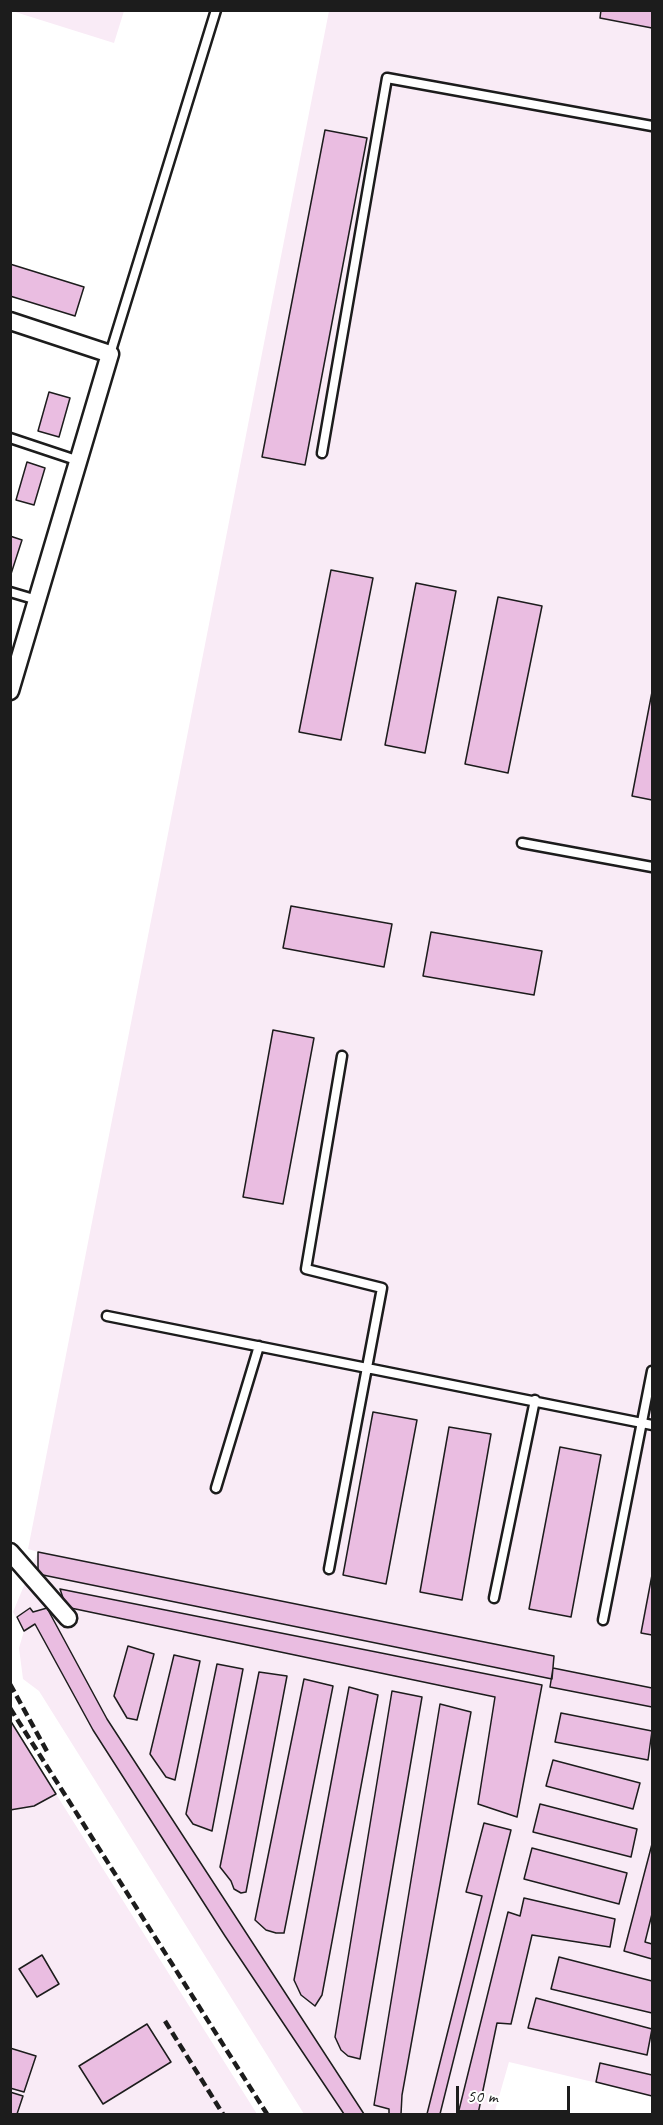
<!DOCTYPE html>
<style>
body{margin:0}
#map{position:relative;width:663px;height:2125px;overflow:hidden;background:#fff;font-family:Caveat,sans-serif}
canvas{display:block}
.frame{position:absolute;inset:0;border:12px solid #1c1c1c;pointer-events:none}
.scale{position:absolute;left:456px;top:2086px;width:114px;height:27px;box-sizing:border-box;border:3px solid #1c1c1c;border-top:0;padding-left:8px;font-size:18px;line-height:21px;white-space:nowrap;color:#1c1c1c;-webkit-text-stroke:4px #fff;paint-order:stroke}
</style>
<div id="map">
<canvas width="663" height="2125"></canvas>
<div class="frame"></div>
<div class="scale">50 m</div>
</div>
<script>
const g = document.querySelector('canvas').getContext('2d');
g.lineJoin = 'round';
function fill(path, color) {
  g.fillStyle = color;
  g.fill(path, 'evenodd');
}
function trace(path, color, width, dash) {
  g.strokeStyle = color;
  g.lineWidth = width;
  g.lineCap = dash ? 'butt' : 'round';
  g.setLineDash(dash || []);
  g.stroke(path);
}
const built = new Path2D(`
 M12,11l112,-1v1l-10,32z
 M329,11h323v2085l-143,-34 -15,52h-190l-265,-423 -16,-12 -4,-31 5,-17 -11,-19 25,-60 -10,-3z
 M10,1720l46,74 201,320h-246z`);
const building = new Path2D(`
 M601,10h51v18l-52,-10z
 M325,130l42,8 -62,327 -43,-8z
 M10,264l74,23 -9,29 -65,-20z
 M49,392l21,6 -11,39 -21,-6z
 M27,462l18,6 -11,37 -18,-5z
 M10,536l12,4 -12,37z
 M331,570l42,8 -32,162 -42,-8z
 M416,583l40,8 -31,162 -40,-8z
 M498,597l44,9 -34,167 -43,-9z
 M652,692v108l-20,-4z
 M291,906l101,18 -8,43 -101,-19z
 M431,932l111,19 -8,44 -111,-19z
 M273,1030l41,8 -31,166 -40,-7z
 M373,1412l44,8 -31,164 -43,-9z
 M449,1427l42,7 -29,166 -42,-8z
 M560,1447l41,8 -30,162 -42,-8z
 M38,1552l516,104 -2,23 -514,-105z
 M652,1575v60l-11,-2z
 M60,1589l482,96 -25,132 -39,-13 17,-107 -429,-90z
 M30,1608l3,4 14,-4 60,111 257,395h-20l-119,-178 -132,-206 -58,-106 -11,7 -7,-14z
 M128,1646l26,8 -17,66 -10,-2 -13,-22z
 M174,1655l26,6 -25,119 -9,-3 -16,-23z
 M217,1664l26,5 -31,162 -19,-7 -7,-10z
 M553,1668l99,20v19l-102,-20z
 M259,1672l28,4 -41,216 -5,1 -7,-4 -3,-8 -11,-14z
 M304,1679l29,7 -49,247h-8l-10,-3 -11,-10z
 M349,1687l29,8 -56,300 -7,11 -14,-11 -7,-15z
 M392,1691l30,6 -62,362 -12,-3 -7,-6 -6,-13z
 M440,1704l31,8 -69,383 -1,19h-12v-5l-15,-4z
 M561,1713l91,18 -4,29 -93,-18z
 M10,1720l46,74 -22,12 -24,4z
 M553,1760l87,23 -7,26 -87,-23z
 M540,1804l97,25 -6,28 -98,-25z
 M484,1823l27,7 -71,284h-13l55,-218 -16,-4z
 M652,1844v70l-7,28 7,2v15l-28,-8z
 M532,1848l95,25 -8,31 -95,-25z
 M524,1898l91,21 -5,28 -78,-12 -21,89 -14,-1 -19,91h-20l50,-202 12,4z
 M42,1955l17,29 -22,13 -18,-28z
 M559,1957l93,24v32l-101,-24z
 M536,1998l116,31 -5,26 -119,-27z
 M147,2024l24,38 -68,42 -24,-38z
 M10,2048l26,8 -12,36 -14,-4z
 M600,2063l52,12v21l-56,-14z
 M10,2092l13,4 -6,18h-7z`);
const service = new Path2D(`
 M110,354l106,-344
 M10,438l69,23
 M322,453l65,-375 265,48
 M10,592l27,8
 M522,843l130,24
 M107,1316l545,109
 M216,1488l43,-142
 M329,1569l53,-281 -76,-19 36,-213
 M494,1598l41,-198
 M603,1620l49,-249`);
const minor = new Path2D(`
 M10,321l100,33 -100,337
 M10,1552l58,66`);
const rail = new Path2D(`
 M10,1684l39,71
 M10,1708l257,406
 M165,2021l58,93`);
fill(built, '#f9ebf6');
fill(building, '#eabde1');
trace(building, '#1c1c1c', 1.5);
trace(service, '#1c1c1c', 13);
trace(minor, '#1c1c1c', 21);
trace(service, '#fff', 8);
trace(minor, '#fff', 16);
trace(rail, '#1c1c1c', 4.5, [9, 4.5]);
</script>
